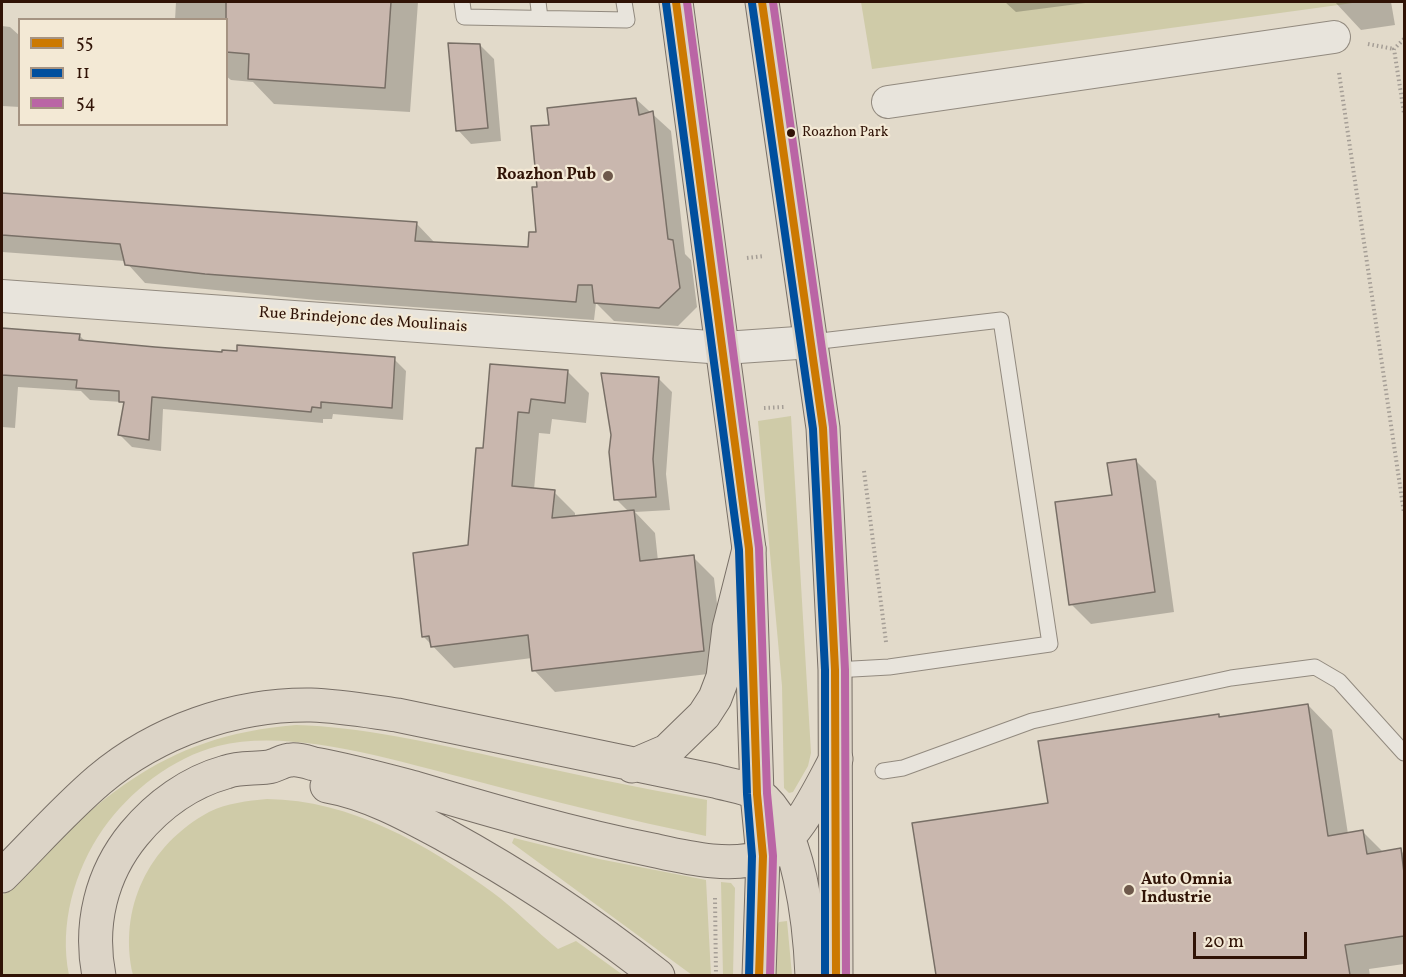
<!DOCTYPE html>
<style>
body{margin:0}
#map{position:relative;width:1406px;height:977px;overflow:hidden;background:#e2daca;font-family:Vollkorn,serif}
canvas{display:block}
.frame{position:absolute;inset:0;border:3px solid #301306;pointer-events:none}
.legend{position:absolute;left:18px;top:18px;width:210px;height:108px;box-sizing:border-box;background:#f3e9d5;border:2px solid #a59382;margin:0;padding:8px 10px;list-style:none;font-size:18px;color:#301306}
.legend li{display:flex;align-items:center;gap:12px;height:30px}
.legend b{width:30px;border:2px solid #a59382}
.scale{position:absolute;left:1193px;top:932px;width:114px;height:27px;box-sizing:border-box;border:3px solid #301306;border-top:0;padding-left:8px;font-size:18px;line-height:21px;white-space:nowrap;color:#301306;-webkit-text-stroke:4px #f3e9d5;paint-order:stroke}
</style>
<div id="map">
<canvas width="1406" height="977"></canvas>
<div class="frame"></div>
<ul class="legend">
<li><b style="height:8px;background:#cc7901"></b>55</li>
<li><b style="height:8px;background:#004f9e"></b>11</li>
<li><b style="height:8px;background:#ba65a5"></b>54</li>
</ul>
<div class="scale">20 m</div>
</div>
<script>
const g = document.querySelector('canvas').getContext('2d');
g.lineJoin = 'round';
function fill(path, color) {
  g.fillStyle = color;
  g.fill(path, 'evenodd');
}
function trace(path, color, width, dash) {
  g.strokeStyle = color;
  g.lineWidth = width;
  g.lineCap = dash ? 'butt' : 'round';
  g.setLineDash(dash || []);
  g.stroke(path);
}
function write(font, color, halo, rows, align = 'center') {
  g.font = font + ' Vollkorn,serif';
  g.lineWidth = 4.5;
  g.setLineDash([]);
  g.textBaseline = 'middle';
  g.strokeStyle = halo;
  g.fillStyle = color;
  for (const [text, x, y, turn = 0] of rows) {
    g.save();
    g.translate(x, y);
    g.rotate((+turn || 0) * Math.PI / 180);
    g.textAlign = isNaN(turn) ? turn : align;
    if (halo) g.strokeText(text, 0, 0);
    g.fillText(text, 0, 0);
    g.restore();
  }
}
const green = new Path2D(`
 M861,2h499l-488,67z
 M791,416l20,337 -3,13 -15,26 -4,1 -5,-5 -2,-102 -24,-265z
 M296,725c67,2 130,17 195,31 72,16 143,31 216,44l-1,36c-78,-16 -154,-35 -230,-55 -74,-18 -182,-54 -258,-35 -46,12 -88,45 -115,83 -29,42 -44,96 -34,146l-67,1v-80c93,-94 156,-160 294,-171z
 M267,799c84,1 159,45 225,93 23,17 44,39 66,57l18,-8 47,34h-490c-15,-66 15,-130 76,-163 17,-9 39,-11 58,-13z
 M514,838l85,21 107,21 5,95h-19l-180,-132z
 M721,882l10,1 4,5 -2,87h-10z
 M787,921l5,54 -16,1 1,-50 2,-4z`);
const shadow = new Path2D(`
 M176,2h242l-8,110 -136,-8 -21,-22 -22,-2 -5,-4v-56h-51z
 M1005,2h88l-77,10z
 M1335,2h56l4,23 -34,5z
 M2,26l8,1 10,9v71l-18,-1z
 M480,45l14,14 7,82 -30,3 -13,-14z
 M636,99l35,32 14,123 6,6 6,47 -19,19 -64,-5 -18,-18 -2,17 -278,-20 -171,-17 -20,-22 -123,-9v-58l414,29 19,20 95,5 8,-14 1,-45 12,-63z
 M2,329l77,6 7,7 137,12 171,5 12,12 -3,49 -70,-6 -1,5h-9v4l-160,-14 -2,42 -29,-4 -12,-12 5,-29 -3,-4 -32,-2 -9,-9 -63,-4 -3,41 -13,-1z
 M491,366l77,6 21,21 -3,30 -34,-4 -2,15 -11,-1 -5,57 20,2 21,21v4l54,-5 -13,-13 42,-121 14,14 -6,82 4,36 -35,2 20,21 3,28 35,-4 21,21 11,94 -170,20 -21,-22 -2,-12 -78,10 -31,-32 47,-89 15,-97z
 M1136,461l20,20 18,131 -83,12 -20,-20 42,-108z
 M1308,705l24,25 16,104 15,-2 21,21 16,-3 4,4v110l-35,5 1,7h-433l-23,-151 136,-21 168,-89 3,3z`);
const building = new Path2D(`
 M226,2h165l-6,86 -137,-9 1,-25 -23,-2z
 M448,43l32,1 8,84 -32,3z
 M636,98l3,17 14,-4 15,128 5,1 7,48 -21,20 -65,-5 -2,-18h-14l-2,17 -371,-28 -80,-9 -5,-21 -118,-9v-42l415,29 -2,19 113,6 1,-15h7l-4,-45h5l-6,-61 18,-1 -2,-17z
 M2,328l78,6 -1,6 76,7 67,5v-2l15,1v-6l158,12 -3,51 -71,-6v6l-9,-1 -1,5 -159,-15 -3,43 -31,-5 6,-33h-5v-11l-43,-3 1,-8 -75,-5z
 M490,364l78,6 -3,33 -34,-4 -2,14 -11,-1 -6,74 43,4 -3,28 82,-8 6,51 54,-6 10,96 -172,20 -4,-36 -97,12 -2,-11 -7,1 -9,-84 55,-8 8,-97h7z
 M601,373l58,4 -6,82 3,38 -42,3 -5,-48 2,-17z
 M1136,459l19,133 -86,13 -14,-103 57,-7 -5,-32z
 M1308,704l20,132 35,-6 4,24 34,-6 3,25v63l-59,9 5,30h-414l-24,-152 136,-20 -10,-62 181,-27v3z`);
const path = new Path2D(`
 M1404,39l-10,10 10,64
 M1368,44l26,5
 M1339,73l65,440
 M747,258l17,-2
 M764,408l20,-1
 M864,471l22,171
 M715,898l1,78`);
const lane = new Path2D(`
 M462,2l2,15 163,3 -3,-18
 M538,2l2,16
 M812,342l189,-22 49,324 -161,23 -54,3
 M883,771l20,-3 129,-47 199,-43 84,-11 24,14 65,72`);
const street = new Path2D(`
 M888,102l446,-65
 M2,296l722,52 88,-6`);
const primary = new Path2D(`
 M676,2l73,547 8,245 6,62 -4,120
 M762,2l61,426 12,242 1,306`);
const highway = new Path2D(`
 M632,766l35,-15 37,-36 11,-17 8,-21 6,-49 20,-79
 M327,786c41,7 81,29 118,49 75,41 146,88 213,141
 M2,876c32,-32 63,-67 97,-96 58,-49 136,-76 212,-75 29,1 57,6 86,10l318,66c13,4 33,6 44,14 41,30 51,132 53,181
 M99,976c-10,-51 2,-102 35,-142 24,-29 56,-52 92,-62 14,-5 28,-3 42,-5 8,-1 15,-7 23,-7 7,-1 16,2 23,4 34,6 67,15 101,24 78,23 157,46 237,62 32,7 80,19 112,6 32,-14 56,-68 72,-97`);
const bus1 = new Path2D(`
 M676,2l73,547 8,245 6,62 -4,120
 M762,2l61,426 12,242 1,306`);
const bus2 = new Path2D(`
 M666,3l73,547 8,244 5,62 -3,120
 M752,3l61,426 12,241v306`);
const bus3 = new Path2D(`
 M687,2l72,546 8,245 6,63 -3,120
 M773,2l60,425 12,243 1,306`);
const markers = [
 [791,133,5,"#301306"],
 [608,176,6,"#6e594b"],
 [1129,890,6,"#6e594b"]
];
const busNames = [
 ["Roazhon Park",802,133]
];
const poiNames = [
 ["Roazhon Pub",596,176],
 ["Auto Omnia",1141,881,"left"],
 ["Industrie",1141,899,"left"]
];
const streetNames = [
 ["Rue Brindejonc des Moulinais",363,321,4]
];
fill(green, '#cfcba8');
fill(shadow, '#0003');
fill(building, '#c9b7ae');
trace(building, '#786f66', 1.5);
trace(lane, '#928a7f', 17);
trace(street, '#928a7f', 34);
trace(primary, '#786f66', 35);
trace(highway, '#786f66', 35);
trace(path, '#a59e96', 4, [1.5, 3]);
trace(lane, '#e8e4dc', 15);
trace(street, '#e8e4dc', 32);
trace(primary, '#dcd4c7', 33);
trace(highway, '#dcd4c7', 33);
trace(bus1, '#cc7901', 8);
trace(bus2, '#004f9e', 8);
trace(bus3, '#ba65a5', 8);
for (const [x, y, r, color] of markers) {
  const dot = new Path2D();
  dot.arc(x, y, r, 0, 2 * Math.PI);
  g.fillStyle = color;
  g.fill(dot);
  trace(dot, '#f3e9d5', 2);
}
write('14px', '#301306', '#f3e9d5', busNames, 'left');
write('bold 16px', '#301306', '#f3e9d5', poiNames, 'right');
write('16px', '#301306', '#f3e9d5', streetNames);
</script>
